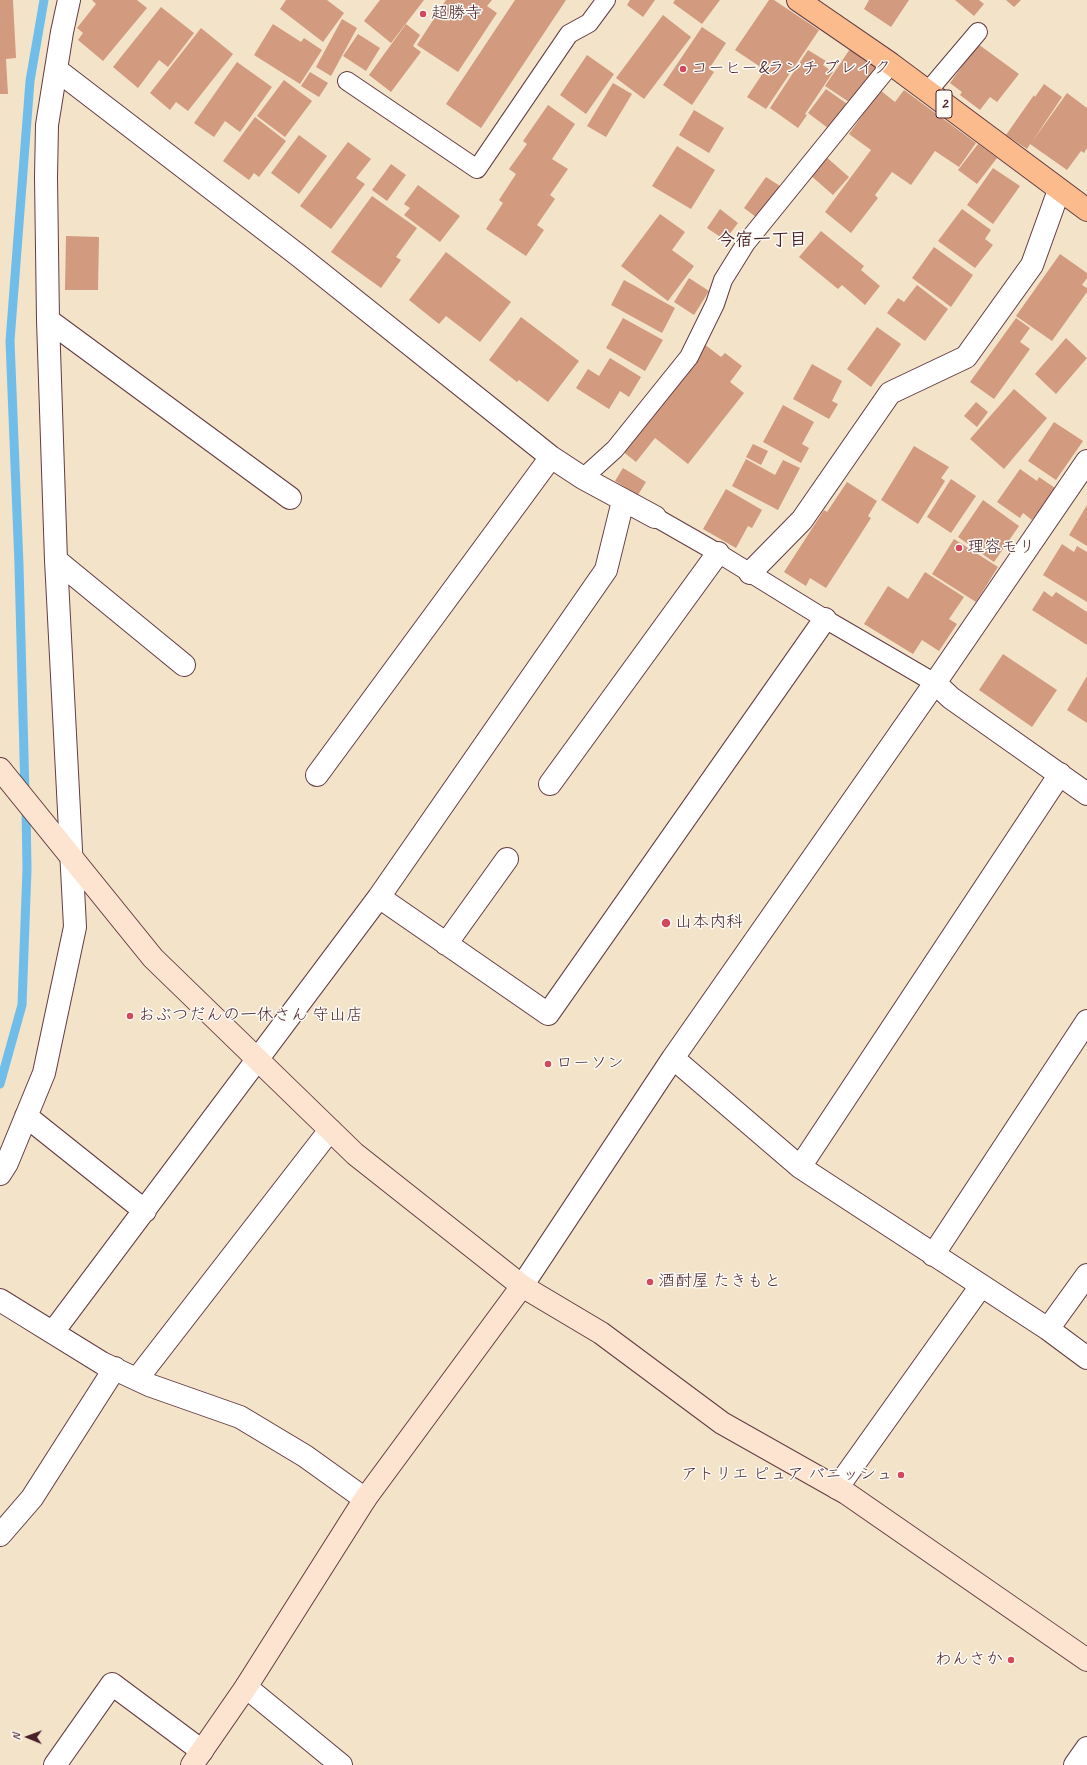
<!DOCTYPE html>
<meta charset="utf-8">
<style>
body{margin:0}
#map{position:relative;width:1087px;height:1765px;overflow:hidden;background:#f3e3c9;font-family:Caveat,sans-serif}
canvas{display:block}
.north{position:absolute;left:8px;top:1717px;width:40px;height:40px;-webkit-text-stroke:3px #fdfcf7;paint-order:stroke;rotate:271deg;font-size:11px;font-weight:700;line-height:16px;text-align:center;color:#4a1f2b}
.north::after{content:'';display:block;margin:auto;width:14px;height:18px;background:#4a1f2b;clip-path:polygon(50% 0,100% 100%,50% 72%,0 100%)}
</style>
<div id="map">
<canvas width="1087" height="1765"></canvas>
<div class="north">N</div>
</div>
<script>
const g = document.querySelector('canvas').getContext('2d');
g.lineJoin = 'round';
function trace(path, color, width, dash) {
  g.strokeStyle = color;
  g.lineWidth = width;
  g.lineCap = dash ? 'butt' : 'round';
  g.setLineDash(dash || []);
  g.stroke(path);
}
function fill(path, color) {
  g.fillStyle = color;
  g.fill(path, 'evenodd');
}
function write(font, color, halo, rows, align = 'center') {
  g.font = font + ' Caveat,"Klee One",sans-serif';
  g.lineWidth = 3;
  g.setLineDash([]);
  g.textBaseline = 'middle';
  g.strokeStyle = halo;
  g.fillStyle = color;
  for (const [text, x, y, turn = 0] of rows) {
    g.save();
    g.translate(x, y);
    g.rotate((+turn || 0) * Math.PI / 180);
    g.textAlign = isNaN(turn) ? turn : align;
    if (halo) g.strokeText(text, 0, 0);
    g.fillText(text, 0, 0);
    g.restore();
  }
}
const stream = new Path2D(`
 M25,794l-6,-229 -9,-224 20,-260 14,-81
 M0,1084l22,-79 5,-136 -1,-62`);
const building = new Path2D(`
 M0,0h13l3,58 -10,1 2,35h-8z
 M92,0h45l10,8 -44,53 -25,-21 5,-7 -6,-5 19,-24z
 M286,0h41l17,13 -21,29 -43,-33z
 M380,0h44l-33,43 -27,-22z
 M446,0h46l-5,6 10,7 -39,59 -41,-27z
 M515,0h51l-85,128 -35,-24z
 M630,0h25l-12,17 -16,-12z
 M675,0h45l-18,24 -29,-21z
 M769,0h5l45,30 -53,79 -19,-12 18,-27 -30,-20z
 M869,0h40l-18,27 -27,-18z
 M955,0h24l5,4 -10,12z
 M1006,0h15l-7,7z
 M161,7l33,26 -26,34 -9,-7 -21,28 -25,-21z
 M663,15l28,22 -47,62 -28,-21z
 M342,19l15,9 -26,48 -15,-9z
 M273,24l28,18 3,-4 18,12 -22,34 -46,-29z
 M406,24l14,11 -7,11 8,6 -30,40 -22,-17z
 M702,27l24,16 -17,26 5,3 -22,33 -29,-20z
 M201,28l32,26 -45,57 -12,-9 -6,8 -20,-17z
 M358,34l22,14 -14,23 -23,-15z
 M978,44l41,30 -22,28 -7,-5 -10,13 -20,-15 2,-3 -12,-9z
 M850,49l26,18 -24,37 -27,-18z
 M808,50l18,11 -3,4 10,7 -28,42 2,1 -9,13 -28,-20z
 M587,55l27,19 -28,40 -26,-19z
 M237,62l35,25 -32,45 -15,-11 -11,16 -20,-14z
 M310,72l18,11 -9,14 -18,-11z
 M284,80l28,21 -27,36 -28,-21z
 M613,83l19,11 -26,43 -19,-11z
 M1044,84l18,13 -30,45 35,-49 20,15v40l-3,5 -3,-2 -14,19 -37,-26 -3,5 -21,-14 28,-40 1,2z
 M826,89l24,17 -18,25 -24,-18z
 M880,90l15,12 9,-12 72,53 -17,24 -24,-16 -24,34 -19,-13 -17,23 3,3 -27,35 -26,-21 46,-62 -22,-16z
 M548,105l27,19 -23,35 16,10 -18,26 5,4 -18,26 7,5 -18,26 -40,-27 17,-26 -4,-3 17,-26 -7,-5 18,-25 -4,-3z
 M694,110l30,18 -15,25 -30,-18z
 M255,117l31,24 -27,36 -5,-4 -5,7 -26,-19z
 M299,135l28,21 -28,38 -28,-21z
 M348,142l23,17 -15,19 9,6 -34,45 -31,-23z
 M978,144l19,14 -20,26 -19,-14z
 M677,146l38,24 -24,39 -39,-23z
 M824,155l25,22 -16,18 -24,-21z
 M391,164l15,11 -19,26 -15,-11z
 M993,168l27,18 -27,38 -26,-19z
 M766,177l14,9 -9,13 -11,21 -16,-12z
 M418,185l42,31 -20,26 -36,-27 6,-7 -6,-4z
 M372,196l45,32 -21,29 5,3 -20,28 -50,-36z
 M720,209l18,14 -13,17 -18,-12z
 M962,209l29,21 -6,9 8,6 -18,23 -37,-27z
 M660,214l25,18 -13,18 22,16 -26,35 -47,-35z
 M821,231l43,35 -3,4 19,16 -15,19 -23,-20 -4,4 -39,-32z
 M66,236l33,1 -1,53h-33z
 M934,247l39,28 -22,32 -39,-29z
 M446,252l65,50 -31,40 -34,-26 -7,8 -30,-24z
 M1060,254l27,19v5l-5,7 5,3v4l-35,49 -36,-25z
 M689,278l20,13 -15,24 -20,-13z
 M624,280l51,28 -13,25 -51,-28z
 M917,285l31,24 -23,32 -38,-28 11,-15 6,4z
 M521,317l58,44 -31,41 -29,-22 -2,2 -28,-22z
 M623,318l40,22 -18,31 -39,-23z
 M1016,318l14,10 -10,14 10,7 -36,50 -24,-17z
 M877,327l24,17 -30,43 -24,-18z
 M1066,338l21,20 -31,36 -21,-20z
 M704,344l17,13 4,-4 17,13 -12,16 14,11 -56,71 -33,-26 -19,24 -15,-12z
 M610,358l31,19 -12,20 -9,-6 -11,18 -33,-21 12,-19 11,7z
 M812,364l30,17 -10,20 6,3 -9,15 -36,-20z
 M1014,389l33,29 -43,51 -34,-30z
 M976,402l12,10 -11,15 -13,-11z
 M783,405l31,17 -12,22 7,4 -8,15 -38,-21z
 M1054,422l29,19 -27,39 -28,-19z
 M753,444l15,7 -7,14 -15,-8z
 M914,446l35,21 -8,11 4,3 -27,43 -37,-24z
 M746,459l29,16 8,-15 17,8 -22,42 -46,-24z
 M623,468l23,14 -8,13 -23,-14z
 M1020,469l17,12 2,-4 16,11 -23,32 -9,-7 -3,5 -23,-16z
 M951,479l25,17 -25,37 -24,-16z
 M847,482l30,19 -9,15 3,2 -45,70 -16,-10 -4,8 -22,-14 40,-62 3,2z
 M726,489l36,21 -10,18 -4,-2 -12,22 -33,-19z
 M983,500l36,26 -25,36 -36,-25z
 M1087,505v41l-18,-11z
 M954,539l44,28 -22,35 -44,-28z
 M1062,544l12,8 3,-6 10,6v50l-44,-27z
 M925,572l39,25 -15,22 8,5 -18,27 -17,-11 -9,14 -49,-30 24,-38 20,13z
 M1044,591l8,6 4,-5 31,20v33l-55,-35z
 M1003,654l54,36 -25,37 -53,-37z
 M1087,676v47l-20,-13z`);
const lane = new Path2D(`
 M347,81l130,88 92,-135 20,-11 17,-23
 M928,91l50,-59
 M583,478l32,-29 74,-92 26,-53 8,-24 23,-37 145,-179
 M655,517l63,36 107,66 110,64`);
const street = new Path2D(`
 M57,70l241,185 253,202 32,21 72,39
 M48,320l242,178
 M56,560l128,105
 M750,573l52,-53 88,-127 76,-36 66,-92 27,-75
 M935,683l16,15 136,96
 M317,775l234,-318
 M550,784l168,-231
 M379,897l169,117 277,-395
 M446,944l61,-85
 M673,1058l127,109 248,162 39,29
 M26,1116l119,95
 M800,1167l260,-393
 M0,1174l7,-11 37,-90 31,-146 -19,-367 -8,-240 -2,-143 1,-52 15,-93 7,-32
 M933,1255l154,-234
 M522,1286l151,-228 262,-375 152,-222
 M0,1300l102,63 47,22 91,32 65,39 60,43
 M1048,1329l39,-54
 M53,1332l326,-435 227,-327 17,-69
 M137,1379l193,-249
 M837,1488l144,-202
 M0,1535l32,-37 83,-130
 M246,1687l95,78
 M55,1765l57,-81 90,67
 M1075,1765l12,-17`);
const secondary = new Path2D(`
 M0,769l153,189 202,196 167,132 79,47 121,90 124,70 241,167
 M192,1765l54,-78 119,-188 157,-213`);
const primary = new Path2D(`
 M798,0l93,64 196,146`);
const markers = [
 [423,14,4,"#d1495b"],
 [683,69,4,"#d1495b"],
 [959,548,4,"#d1495b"],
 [666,923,5,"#d1495b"],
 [130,1016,4,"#d1495b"],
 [548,1064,4,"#d1495b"],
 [650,1282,4,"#d1495b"],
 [901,1475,4,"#d1495b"],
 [1011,1660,4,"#d1495b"]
];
const shields = [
 [944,104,16]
];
const shieldNames = [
 ["2",944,104]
];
const poiNames = [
 ["超勝寺",431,14],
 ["コーヒー&ランチ ブレイク",691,69],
 ["理容モリ",967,548],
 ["山本内科",675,923],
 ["おぶつだんの一休さん 守山店",138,1016],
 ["ローソン",556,1064],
 ["酒酎屋 たきもと",658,1282],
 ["アトリエ ピュア バニッシュ",893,1475,"right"],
 ["わんさか",1003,1660,"right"]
];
const neighbourhoodNames = [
 ["今宿一丁目",762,240]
];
trace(stream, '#70bdea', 9);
fill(building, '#d29a7e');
trace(lane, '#633c43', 20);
trace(street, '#633c43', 24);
trace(secondary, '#633c43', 24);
trace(primary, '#633c43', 24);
trace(lane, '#fff', 18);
trace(street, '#fff', 22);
trace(secondary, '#fde4d1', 22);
trace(primary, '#fbbb8d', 22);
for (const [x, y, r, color] of markers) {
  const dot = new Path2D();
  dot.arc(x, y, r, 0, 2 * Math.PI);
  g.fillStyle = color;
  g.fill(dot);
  trace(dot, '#fdfcf7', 1.5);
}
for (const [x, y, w] of shields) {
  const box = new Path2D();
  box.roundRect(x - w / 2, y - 14, w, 28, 3);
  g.fillStyle = '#fdfcf7';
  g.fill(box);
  trace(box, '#4a1f2b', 1);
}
write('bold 16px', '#4a1f2b', null, shieldNames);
write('17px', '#4a1f2b', '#fdfcf7', poiNames, 'left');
write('bold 18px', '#4a1f2b', '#fdfcf7', neighbourhoodNames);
</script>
